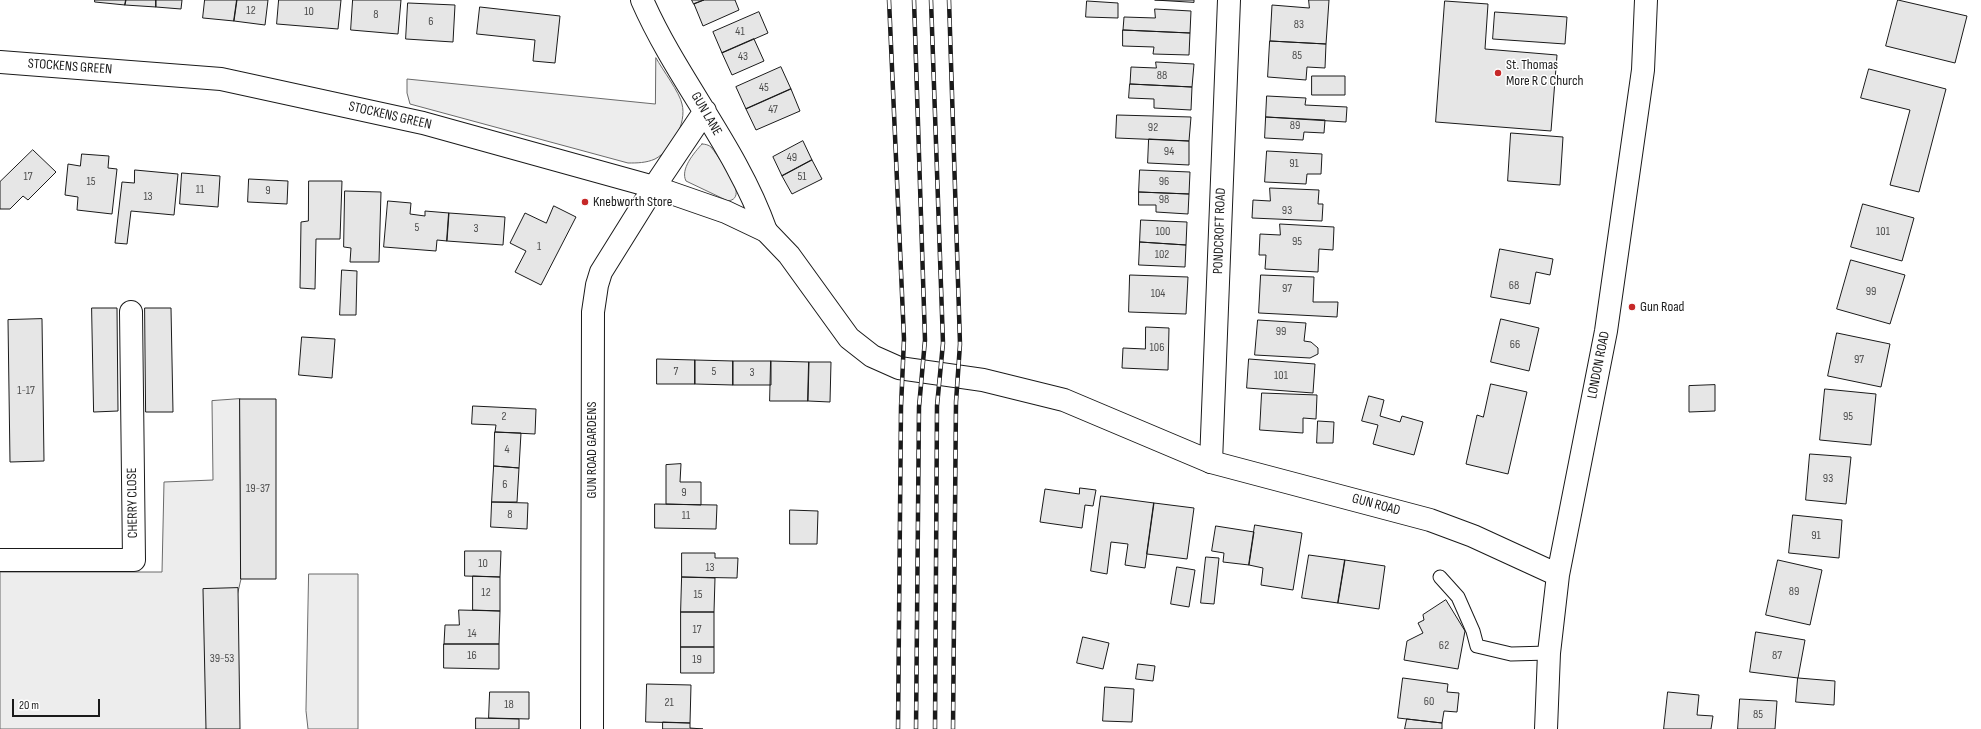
<!DOCTYPE html>
<style>
body{margin:0}
#map{position:relative;width:1981px;height:729px;overflow:hidden;background:#fff;font-family:"Sofia Sans Condensed",sans-serif}
canvas{display:block}
.scale{position:absolute;left:12px;top:699px;width:88px;height:18px;box-sizing:border-box;border:2px solid #1a1a1a;border-top:0;padding-left:5px;font-size:12px;line-height:14px;white-space:nowrap;color:#1a1a1a;-webkit-text-stroke:3px #fff;paint-order:stroke}
</style>
<div id="map">
<canvas width="1981" height="729"></canvas>
<div class="scale">20 m</div>
</div>
<script>
const g = document.querySelector('canvas').getContext('2d');
g.lineJoin = 'round';
function fill(path, color) {
  g.fillStyle = color;
  g.fill(path, 'evenodd');
}
function trace(path, color, width, dash) {
  g.strokeStyle = color;
  g.lineWidth = width;
  g.lineCap = dash ? 'butt' : 'round';
  g.setLineDash(dash || []);
  g.stroke(path);
}
function write(font, color, halo, rows, align = 'center') {
  g.font = font + ' "Sofia Sans Condensed",sans-serif';
  g.lineWidth = 3;
  g.setLineDash([]);
  g.textBaseline = 'middle';
  g.strokeStyle = halo;
  g.fillStyle = color;
  for (const [text, x, y, turn = 0] of rows) {
    g.save();
    g.translate(x, y);
    g.rotate((+turn || 0) * Math.PI / 180);
    g.textAlign = isNaN(turn) ? turn : align;
    if (halo) g.strokeText(text, 0, 0);
    g.fillText(text, 0, 0);
    g.restore();
  }
}
const green = new Path2D(`
 M656,58c6,11 24,35 26,46 5,19 -10,46 -27,55 -9,4 -18,4 -27,4l-218,-59 -3,-11v-14l248,25z
 M702,144c3,0 7,1 9,3 6,7 24,35 25,43 1,7 -2,10 -8,11l-42,-20c-6,-12 8,-28 16,-37z
 M240,399l1,180 -35,150h-206v-157h162l2,-90 49,-2 -1,-79z
 M309,574h49v155h-50l-2,-18z`);
const building = new Path2D(`
 M95,0h31l-1,5 -30,-3z
 M126,0h30v7l-31,-2z
 M156,0h26l-1,9 -25,-2z
 M205,0h32l-3,21 -31,-3z
 M237,0h31l-3,25 -31,-4z
 M279,0h62l-3,29 -61,-5z
 M353,0h48l-3,34 -47,-4z
 M692,0h12l-10,4z
 M704,0h31l4,10 -36,16 -9,-22z
 M1155,0h39v2z
 M1309,0h20l-3,44 -56,-3 2,-36 37,3z
 M1898,0l69,16 -12,47 -69,-17z
 M1087,1l31,2v15l-32,-1z
 M1445,1l43,3 -3,45 72,6 -6,76 -115,-9z
 M408,3l47,2 -2,37 -47,-3z
 M480,7l80,9 -5,47 -22,-2 2,-21 -58,-6z
 M1155,9l36,2 -1,22 -67,-3 1,-13 31,1z
 M759,12l9,21 -46,20 -9,-21z
 M1495,12l72,5 -2,27 -72,-5z
 M1123,30l67,3 -1,22 -36,-1 1,-7 -31,-1z
 M754,39l10,22 -32,14 -10,-22z
 M1270,41l56,3 -1,24 -18,-1 -1,13 -38,-3z
 M1156,62l38,2 -2,23 -62,-3 1,-17 25,1z
 M781,67l10,22 -45,20 -10,-22z
 M1869,69l77,20 -27,103 -29,-7 20,-75 -49,-12z
 M1312,76h33v19h-33z
 M1130,84l62,3 -1,23 -37,-2v-9l-25,-1z
 M791,89l9,22 -44,19 -10,-21z
 M1267,96l39,2 -1,7 42,2 -1,15 -80,-5z
 M1117,115l74,2 -2,24 -73,-3z
 M1266,117l59,3 -1,13 -20,-1 -1,8 -38,-2z
 M1511,133l52,4 -3,48 -52,-4z
 M1149,139l40,2v24l-41,-2z
 M803,141l9,19 -30,16 -9,-19z
 M33,150l23,22 -28,28 -5,-4 -13,13h-10v-27z
 M1267,151l55,3 -1,20h-14l-1,10 -41,-2z
 M82,154l27,2 -1,12 9,1 -5,45 -35,-4 1,-13 -13,-2 3,-31 12,2z
 M812,160l10,19 -30,15 -10,-18z
 M135,170l43,4 -4,41 -43,-4 -4,33 -12,-1 7,-61 12,1z
 M1140,170l50,2 -1,22 -50,-2z
 M182,173l38,3 -2,31 -38,-3z
 M249,179l39,2 -1,23 -39,-2z
 M309,181h33l-2,58h-24l-1,50 -15,-1 1,-66 7,-1z
 M1270,188l49,2 -1,14h5l-1,17 -70,-3 1,-18 17,1z
 M345,191l36,1 -2,70h-29l1,-14 -7,-1z
 M1139,192l50,2 -1,20 -32,-2v-7h-17z
 M388,201l23,2 -1,11 15,2v-5l24,2 -2,28 -10,-1 -1,11 -52,-4z
 M1863,204l51,14 -12,43 -51,-14z
 M554,206l22,11 -35,68 -26,-13 11,-21 -16,-8 15,-30 21,10z
 M449,213l56,4 -2,28 -56,-4z
 M1141,220l46,2 -1,23 -46,-3z
 M1280,224l54,3 -1,23 -14,-1 -1,23 -53,-3 1,-14h-7l1,-21 20,1z
 M1140,242l46,3 -1,22 -46,-2z
 M1500,249l53,10 -3,16 -14,-3 -6,32 -39,-7z
 M1851,260l54,15 -15,49 -53,-15z
 M342,270l15,1 -1,44h-16z
 M1130,275l58,2 -2,37 -57,-2z
 M1261,275l53,2 -1,25h25l-1,15 -78,-4z
 M92,308h25l1,103 -24,1z
 M145,308h26l2,104h-27z
 M42,319l2,142 -34,1 -2,-142z
 M1501,319l38,9 -10,43 -38,-9z
 M1258,320l48,3 -2,18 7,1 7,6v6l-8,4 -55,-3z
 M1146,327l23,1 -1,42 -46,-2 1,-20 22,1z
 M1837,333l53,11 -9,43 -53,-11z
 M302,337l33,2 -3,39 -33,-3z
 M657,359l38,1v24h-38z
 M1249,359l66,5 -2,29 -66,-5z
 M695,360l38,1v24l-38,-1z
 M733,361h38v24h-38z
 M771,361l38,1 -1,39h-38z
 M809,362h22l-1,40 -22,-1z
 M1491,384l36,8 -19,82 -42,-10 11,-49 6,2z
 M1715,385v26l-26,1v-26z
 M1825,389l51,5 -5,51 -51,-5z
 M1262,393l55,2 -1,24 -13,-1v15l-43,-3z
 M1369,396l15,4 -4,16 20,6 2,-6 21,6 -9,33 -41,-11 5,-19 -16,-4z
 M240,399h36v180h-35z
 M473,406l63,3 -1,25 -40,-2 1,-7 -24,-1z
 M1318,421l16,1 -1,21h-16z
 M495,432l26,1 -2,35 -25,-2z
 M1810,454l41,3 -5,47 -40,-4z
 M681,464l-1,18h21v23l-35,-1v-39z
 M494,466l25,2 -2,34h-25z
 M1080,488l16,2 -3,16 -8,-1 -3,23 -42,-6 5,-33 34,5z
 M1101,496l53,7 -9,65 -20,-3 3,-21 -17,-2 -4,32 -16,-3z
 M492,502l36,1 -1,26 -36,-2z
 M1154,503l40,5 -7,51 -40,-5z
 M655,504l62,1 -1,24 -61,-1z
 M790,510l28,1 -1,33h-27z
 M1793,515l49,5 -3,38 -50,-5z
 M1255,525l47,8 -9,57 -32,-5 2,-17 -14,-3z
 M1216,526l38,6 -5,33 -26,-3 1,-9 -12,-2z
 M465,551h36l-1,26 -35,-1z
 M682,553h33v5h23l-1,20 -55,-1z
 M1309,555l36,5 -7,43 -36,-5z
 M1206,557l13,1 -5,46 -13,-1z
 M1345,560l40,6 -6,43 -41,-6z
 M1778,560l44,10 -12,55 -44,-10z
 M1177,567l18,3 -6,37 -18,-3z
 M473,576l27,1v34l-27,-1z
 M682,577l33,1 -1,34h-33z
 M238,588l2,141h-34l-3,-140z
 M1446,600l19,31 -7,38 -54,-9 3,-19 16,-8 -5,-10 6,-3 -1,-5z
 M459,610l41,1 -1,33h-55l1,-19h14z
 M681,612h33v35h-33z
 M1756,632l49,8 -7,38 -48,-6z
 M1083,637l26,6 -6,26 -26,-6z
 M444,644h55v25l-55,-1z
 M681,647h33v26h-33z
 M1138,664l17,2 -2,15 -17,-2z
 M1403,678l45,6 -1,8 12,1 -2,19 -13,-1 -2,12 -44,-5z
 M1798,678l37,3 -1,24 -38,-3z
 M647,684l44,1 -1,38 -44,-1z
 M1105,687l29,2 -2,33 -29,-1z
 M490,692h39v27l-40,-1z
 M1668,692l31,3 -2,20 16,1 -2,13h-47z
 M1740,699l37,2 -2,28h-37z
 M476,718l43,1v10h-43z
 M1407,719l35,4v6h-37z
 M663,722l27,1v5l13,1h-40z`);
const lane = new Path2D(`
 M1440,577l18,20 15,34 4,15 34,8 38,-1`);
const street = new Path2D(`
 M642,0c35,80 95,148 124,231
 M1211,462l18,-462
 M0,560h134l-3,-248
 M592,729l1,-417 4,-27 4,-13 53,-85 51,-76`);
const secondary = new Path2D(`
 M0,62l221,17 202,44 231,64 72,25 40,19 23,24 60,83 23,18 27,12 84,12 81,20 147,62 219,58 43,16 85,39
 M1546,729l3,-76 9,-78 48,-244 37,-261 3,-70`);
const rail = new Path2D(`
 M889,0l15,339 -3,68 -3,322
 M914,0l11,340 -6,67 -3,322
 M931,0l12,343 -6,63 -2,323
 M949,0l11,344 -4,58 -3,327`);
const markers = [
 [1498,73,4,"#c62828"],
 [585,202,4,"#c62828"],
 [1632,307,4,"#c62828"]
];
const numberNames = [
 ["12",251,11],
 ["10",309,12],
 ["8",376,15],
 ["6",431,22],
 ["83",1299,25],
 ["41",740,32],
 ["85",1297,56],
 ["43",743,57],
 ["88",1162,76],
 ["45",764,88],
 ["47",773,110],
 ["89",1295,126],
 ["92",1153,128],
 ["94",1169,152],
 ["49",792,158],
 ["91",1294,164],
 ["17",28,177],
 ["51",802,177],
 ["15",91,182],
 ["96",1164,182],
 ["11",200,190],
 ["9",268,191],
 ["13",148,197],
 ["98",1164,200],
 ["93",1287,211],
 ["5",417,228],
 ["3",476,229],
 ["100",1163,232],
 ["101",1883,232],
 ["95",1297,242],
 ["1",539,247],
 ["102",1162,255],
 ["68",1514,286],
 ["97",1287,289],
 ["99",1871,292],
 ["104",1158,294],
 ["99",1281,332],
 ["66",1515,345],
 ["106",1157,348],
 ["97",1859,360],
 ["7",676,372],
 ["5",714,372],
 ["3",752,373],
 ["101",1281,376],
 ["1-17",26,391],
 ["2",504,417],
 ["95",1848,417],
 ["4",507,450],
 ["93",1828,479],
 ["6",505,485],
 ["19-37",258,489],
 ["9",684,493],
 ["8",510,515],
 ["11",686,516],
 ["91",1816,536],
 ["10",483,564],
 ["13",710,568],
 ["89",1794,592],
 ["12",486,593],
 ["15",698,595],
 ["17",697,630],
 ["14",472,634],
 ["62",1444,646],
 ["16",472,656],
 ["87",1777,656],
 ["39-53",222,659],
 ["19",697,660],
 ["60",1429,702],
 ["21",669,703],
 ["18",509,705],
 ["85",1758,715]
];
const poiNames = [
 ["St. Thomas",1506,65],
 ["More R C Church",1506,81],
 ["Knebworth Store",593,202],
 ["Gun Road",1640,307]
];
const streetNames = [
 ["STOCKENS GREEN",70,67,4],
 ["GUN LANE",706,114,60],
 ["STOCKENS GREEN",390,116,13],
 ["PONDCROFT ROAD",1220,231,-88],
 ["LONDON ROAD",1599,365,-79],
 ["GUN ROAD GARDENS",592,450,-90],
 ["CHERRY CLOSE",133,503,-91],
 ["GUN ROAD",1376,505,15]
];
fill(green, '#ededed');
trace(green, '#6a6a6a', 1);
fill(building, '#e6e6e6');
trace(building, '#1a1a1a', 1);
trace(lane, '#1a1a1a', 15);
trace(street, '#1a1a1a', 24);
trace(secondary, '#1a1a1a', 24);
trace(lane, '#fff', 13);
trace(street, '#fff', 22);
trace(secondary, '#fff', 22);
trace(rail, '#1a1a1a', 4.5);
trace(rail, '#fff', 3, [9]);
for (const [x, y, r, color] of markers) {
  const dot = new Path2D();
  dot.arc(x, y, r, 0, 2 * Math.PI);
  g.fillStyle = color;
  g.fill(dot);
  trace(dot, '#fff', 1.5);
}
write('12px', '#4d4d4d', null, numberNames);
write('14px', '#1a1a1a', '#fff', poiNames, 'left');
write('14px', '#1a1a1a', '#fff', streetNames);
</script>
